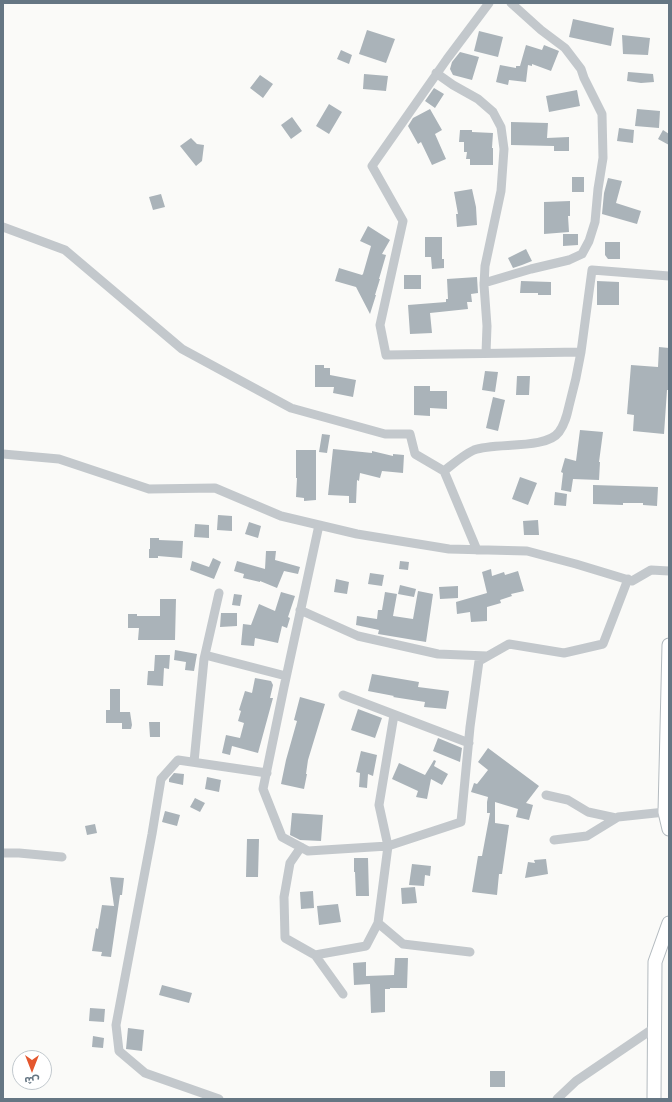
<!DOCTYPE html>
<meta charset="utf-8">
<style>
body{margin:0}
#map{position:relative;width:672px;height:1102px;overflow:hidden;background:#fafaf8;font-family:Ubuntu,"Noto Sans Arabic",sans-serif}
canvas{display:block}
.frame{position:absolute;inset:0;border:4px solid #657683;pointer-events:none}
.north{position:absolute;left:12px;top:1050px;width:40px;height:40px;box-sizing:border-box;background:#fff;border:1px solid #c1c8cd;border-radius:50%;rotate:180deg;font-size:11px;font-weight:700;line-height:16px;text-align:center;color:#657683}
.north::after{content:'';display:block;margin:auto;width:14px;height:18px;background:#e4572e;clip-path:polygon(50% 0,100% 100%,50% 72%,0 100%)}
</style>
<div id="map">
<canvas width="672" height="1102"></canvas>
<div class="frame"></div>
<div class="north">ش</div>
</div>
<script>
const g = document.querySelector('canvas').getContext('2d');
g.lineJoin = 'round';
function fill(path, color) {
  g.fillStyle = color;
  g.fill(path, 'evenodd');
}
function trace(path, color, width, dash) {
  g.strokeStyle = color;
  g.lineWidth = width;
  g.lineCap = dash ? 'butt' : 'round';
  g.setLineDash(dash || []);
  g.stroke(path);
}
const building = new Path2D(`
 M573,19l41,9 -3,18 -42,-9z
 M367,30l28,9 -9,24 -27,-9z
 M479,31l24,6 -5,20 -24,-6z
 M622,35l28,3 -2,17 -25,-1z
 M526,45l16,5 2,-5 15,6 -8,20 -19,-7v2l-4,-1 -2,17 -17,-2 -1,5 -12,-3 4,-17 16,3v-2h4z
 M341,50l11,5 -3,9 -12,-5z
 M460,52l19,5 -7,23 -19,-5 -3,-6 2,-7z
 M628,72l25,2 1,8 -13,1 -14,-2z
 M364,74l24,2 -2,15 -23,-2z
 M260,75l13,9 -10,14 -13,-10z
 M434,88l10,6 -9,14 -10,-7z
 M577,90l3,16 -31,6 -3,-16z
 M329,104l13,8 -13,22 -13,-8z
 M430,109l12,21 -7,4 11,25 -14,6 -11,-23 -3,2 -10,-18 5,-8z
 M637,109l23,2 -1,17 -24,-2z
 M292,117l10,14 -11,8 -10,-14z
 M511,122l37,1 -1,15 22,-1v14h-15v-5l-43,-1z
 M619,128l15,2 -1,13 -16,-2z
 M460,130h12v2l21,1 -1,15h1v17h-23v-6h-4l1,-7h-3v-10h-5z
 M663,130l6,4v11l-11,-6z
 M191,138l6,6 7,1 -2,16 -6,5 -16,-20z
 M572,177h12v15h-12z
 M608,178l14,3 -6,22 25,8 -4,13 -35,-10 2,-21z
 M472,189l4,18 1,18 -20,2 -1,-13h2l-4,-22z
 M161,194l4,13 -12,3 -4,-13z
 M570,201v15h-2l1,16 -25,2v-32z
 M368,226l22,14 -8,14 4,1 -7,24h1l-5,16h1l-6,19 -14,-27 -21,-6 4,-13 23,7 1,-1 8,-28 -11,-5z
 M563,234h15v11l-15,1z
 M425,237h17v22h2v9l-12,1 -1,-12h-6z
 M605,242h15v17h-12l-3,-4z
 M526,249l6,12 -10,4 -9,3 -5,-10z
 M404,275h17v14h-17z
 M477,277l1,16 -7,1 1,8h-5l1,7 -38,4 2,20 -22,1 -2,-29 38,-3v-3h2l-1,-20z
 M521,281l30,1v13h-13v-2h-18z
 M597,281l22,1v23h-22z
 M659,347l10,1v42h-2l-3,44 -31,-3 1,-16 -7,-1 4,-49 27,2z
 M315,365h9v3h6v7l26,5 -3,17 -20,-4 1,-6h-19z
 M485,371l13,1 -3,20 -13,-2z
 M517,376h13l-1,19h-13z
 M414,386h16v5h17v18l-17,-1v8l-16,-1z
 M493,397l12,3 -7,31 -12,-3z
 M580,430l23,2 -4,30h1l-1,18 -26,-1 -2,13 -10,-2 2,-17 -2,-1 4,-14 11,3z
 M322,434l8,1 -3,18 -8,-1z
 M333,449l39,4v-2l21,5v-2l11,1 -1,18 -21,-2 -2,7 -20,-5 -1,8 -2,-1 -1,23h-7v-7l-21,-1z
 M296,450h20v50l-12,1v-3l-8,-1 1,-19h-1z
 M520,477l17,6 -9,22 -16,-6z
 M593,485l65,2 -1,19 -14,-1v-2h-20v2l-30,-1z
 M555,492l12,2 -1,12 -12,-1z
 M218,515l14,1v15l-15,-1z
 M538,520l1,15h-15l-1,-14z
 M249,522l12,4 -3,12 -13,-4z
 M195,524l14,1v13l-15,-1z
 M150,538h9v2l24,1 -1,17 -24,-2v2h-9v-9h1z
 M266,551h10l-1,9 25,7 -2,7 -14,-3 -7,17 -17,-7v1l-17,-4 1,-4 -10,-3 3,-10 28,8z
 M213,558l8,4 -7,17 -24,-9 2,-9 17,6z
 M400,561l9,1 -1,8 -9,-1z
 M491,569l1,7 12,-4 1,3 13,-4 6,20 -13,3 1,2 -12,4 1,3 -14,4v14l-16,1 -1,-10 -13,2 -1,-12 31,-9 -5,-21z
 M370,573l14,2 -2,11 -14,-2z
 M336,579l13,3 -2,12 -13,-2z
 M400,585l16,4 -2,8 -16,-3z
 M458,586v12l-18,1 -1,-12z
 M418,591l15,3 -7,48 -48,-8 1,-4 -23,-5 1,-9 20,3 1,-9h4l3,-18 12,2 -4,22 20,3z
 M281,592l14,4 -7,21 2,1 -3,10 -5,-2 -4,17 -23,-5 -1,8 -13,-1 2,-21 8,1 8,-21 16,7z
 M234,594l8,1 -2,11 -8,-1z
 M160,599h16l-1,41h-37l1,-12h-11v-14h9v2h23z
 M221,613h16v13l-17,1z
 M175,650l22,4 -3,17 -9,-1 1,-8 -12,-2z
 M155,655h15l-1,14 -5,-1 -1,18 -16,-1 1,-14h6z
 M372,674l47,8 -1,5 31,4 -3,18 -22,-2 1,-5 -32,-5 1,-1 -26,-5z
 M255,678l16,3 2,4 -3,13h3l-15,55 -26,-7 -2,9 -8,-2 4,-18 14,3 4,-15 -6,-2 3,-10 -2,-1 6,-19 7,2z
 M110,689h10v23h10l2,13 -1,4h-9v-6h-16v-13h4z
 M300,697l25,7 -17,56 -2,14h1l-3,15 -23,-5 5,-24 11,-39 -3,-1z
 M358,709l24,9 -7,20 -24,-8z
 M149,722h11v15h-10z
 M438,738l24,10 -2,14 -27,-11z
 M488,748l51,38 -13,17 7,2 -4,15 -13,-3 2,-8 -23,-7v21l14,2 -7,49h-3l-2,21 -25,-3 6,-36h4l8,-43h-3v-11l1,-5 -17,-5 3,-9 3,1 11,-14 -10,-8z
 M361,751l16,4 -4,21 -5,-2 -1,14 -8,-1 1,-14 -4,-1z
 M434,760l2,1 -2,5 14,8 -6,11 -11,-6 -4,20 -11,-2 2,-6 -26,-12 7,-16 26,12z
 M174,773l10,1 -1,11 -14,-3v-3z
 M207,777l14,3 -2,12 -14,-3z
 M195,798l10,5 -5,9 -10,-5z
 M165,811l15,4 -3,11 -15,-4z
 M292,813l31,2 -2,26 -21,-1 -10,-5z
 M95,824l2,9 -10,2 -2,-9z
 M247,839h12l-1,38h-12z
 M354,858h14l1,38h-13l-1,-24h-1z
 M546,859l2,15 -23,4 3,-16 7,1 -1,-3z
 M412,864l19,2 -1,10 -5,-1 -1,11 -15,-1z
 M110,877l14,1 -2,17h-2l-9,62 -10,-1 1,-4 -10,-1 4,-23 2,1 4,-24 12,1z
 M415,887l2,16 -15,1 -1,-16z
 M313,891l1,17 -13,1 -1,-17z
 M338,904l3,18 -22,3 -2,-19z
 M395,958h13l-1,30h-17v1h-5v23l-14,1 -1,-29 -16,1 -1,-22 13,-1v14l28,-1z
 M162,985l30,8 -3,10 -30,-8z
 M90,1008l15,1 -1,13 -15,-1z
 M128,1028l16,2 -2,21 -16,-2z
 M93,1036l11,2 -1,10 -11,-1z
 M490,1071h15v16h-15z`);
const street = new Path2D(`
 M489,3l-42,56 -75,107 31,55 -23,104 6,30 195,-3 11,-82 77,6
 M436,73l17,12 25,14 15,13 8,15 3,22 -3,42 -16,75 -1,19 3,41 -1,27
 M3,227l62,23 117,99 109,59 94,26h25l5,20 29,17 33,79
 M484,283l47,-14 38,-9 13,-6 7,-13 6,-19 3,-33 5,-31 -1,-44 -18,-36 -3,-9 -16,-21 -24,-18 -30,-27
 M3,454l56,5 90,30 66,-1 66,28 76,18 92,15 78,2 49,13 56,17 19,-11 18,1
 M444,471c9,-7 19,-16 30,-21 21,-8 72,0 85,-18 6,-8 8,-17 10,-26 5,-18 9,-36 12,-54
 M319,525l-35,162 -21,102 19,48 26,14 80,-5 -9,-41 15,-90
 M300,610l58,26 80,18 49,2
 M205,655l81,21
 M343,695l126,48
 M194,762l10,-103 15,-66
 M546,795l22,5 20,12 28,6
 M554,840l33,-4 31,-19 47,-5
 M301,847l-11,16 -6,34 1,41 30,17 28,39
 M3,853h16l43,4
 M470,952l-67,-8 -25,-21 10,-77 73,-24 9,-95 9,-66 30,-17 55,9 39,-9 25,-65
 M315,955l51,-9 12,-23
 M219,1099l-74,-26 -26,-22 -3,-26 36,-191 9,-55 17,-19 89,13
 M557,1099l19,-18 78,-53`);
const secondary = new Path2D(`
 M669,645l-4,167 4,17
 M654,1099l1,-137 14,-39`);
fill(building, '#aab3b9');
trace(secondary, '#b3babf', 15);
trace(street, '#c3c8cc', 9);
trace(secondary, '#fff', 13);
</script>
